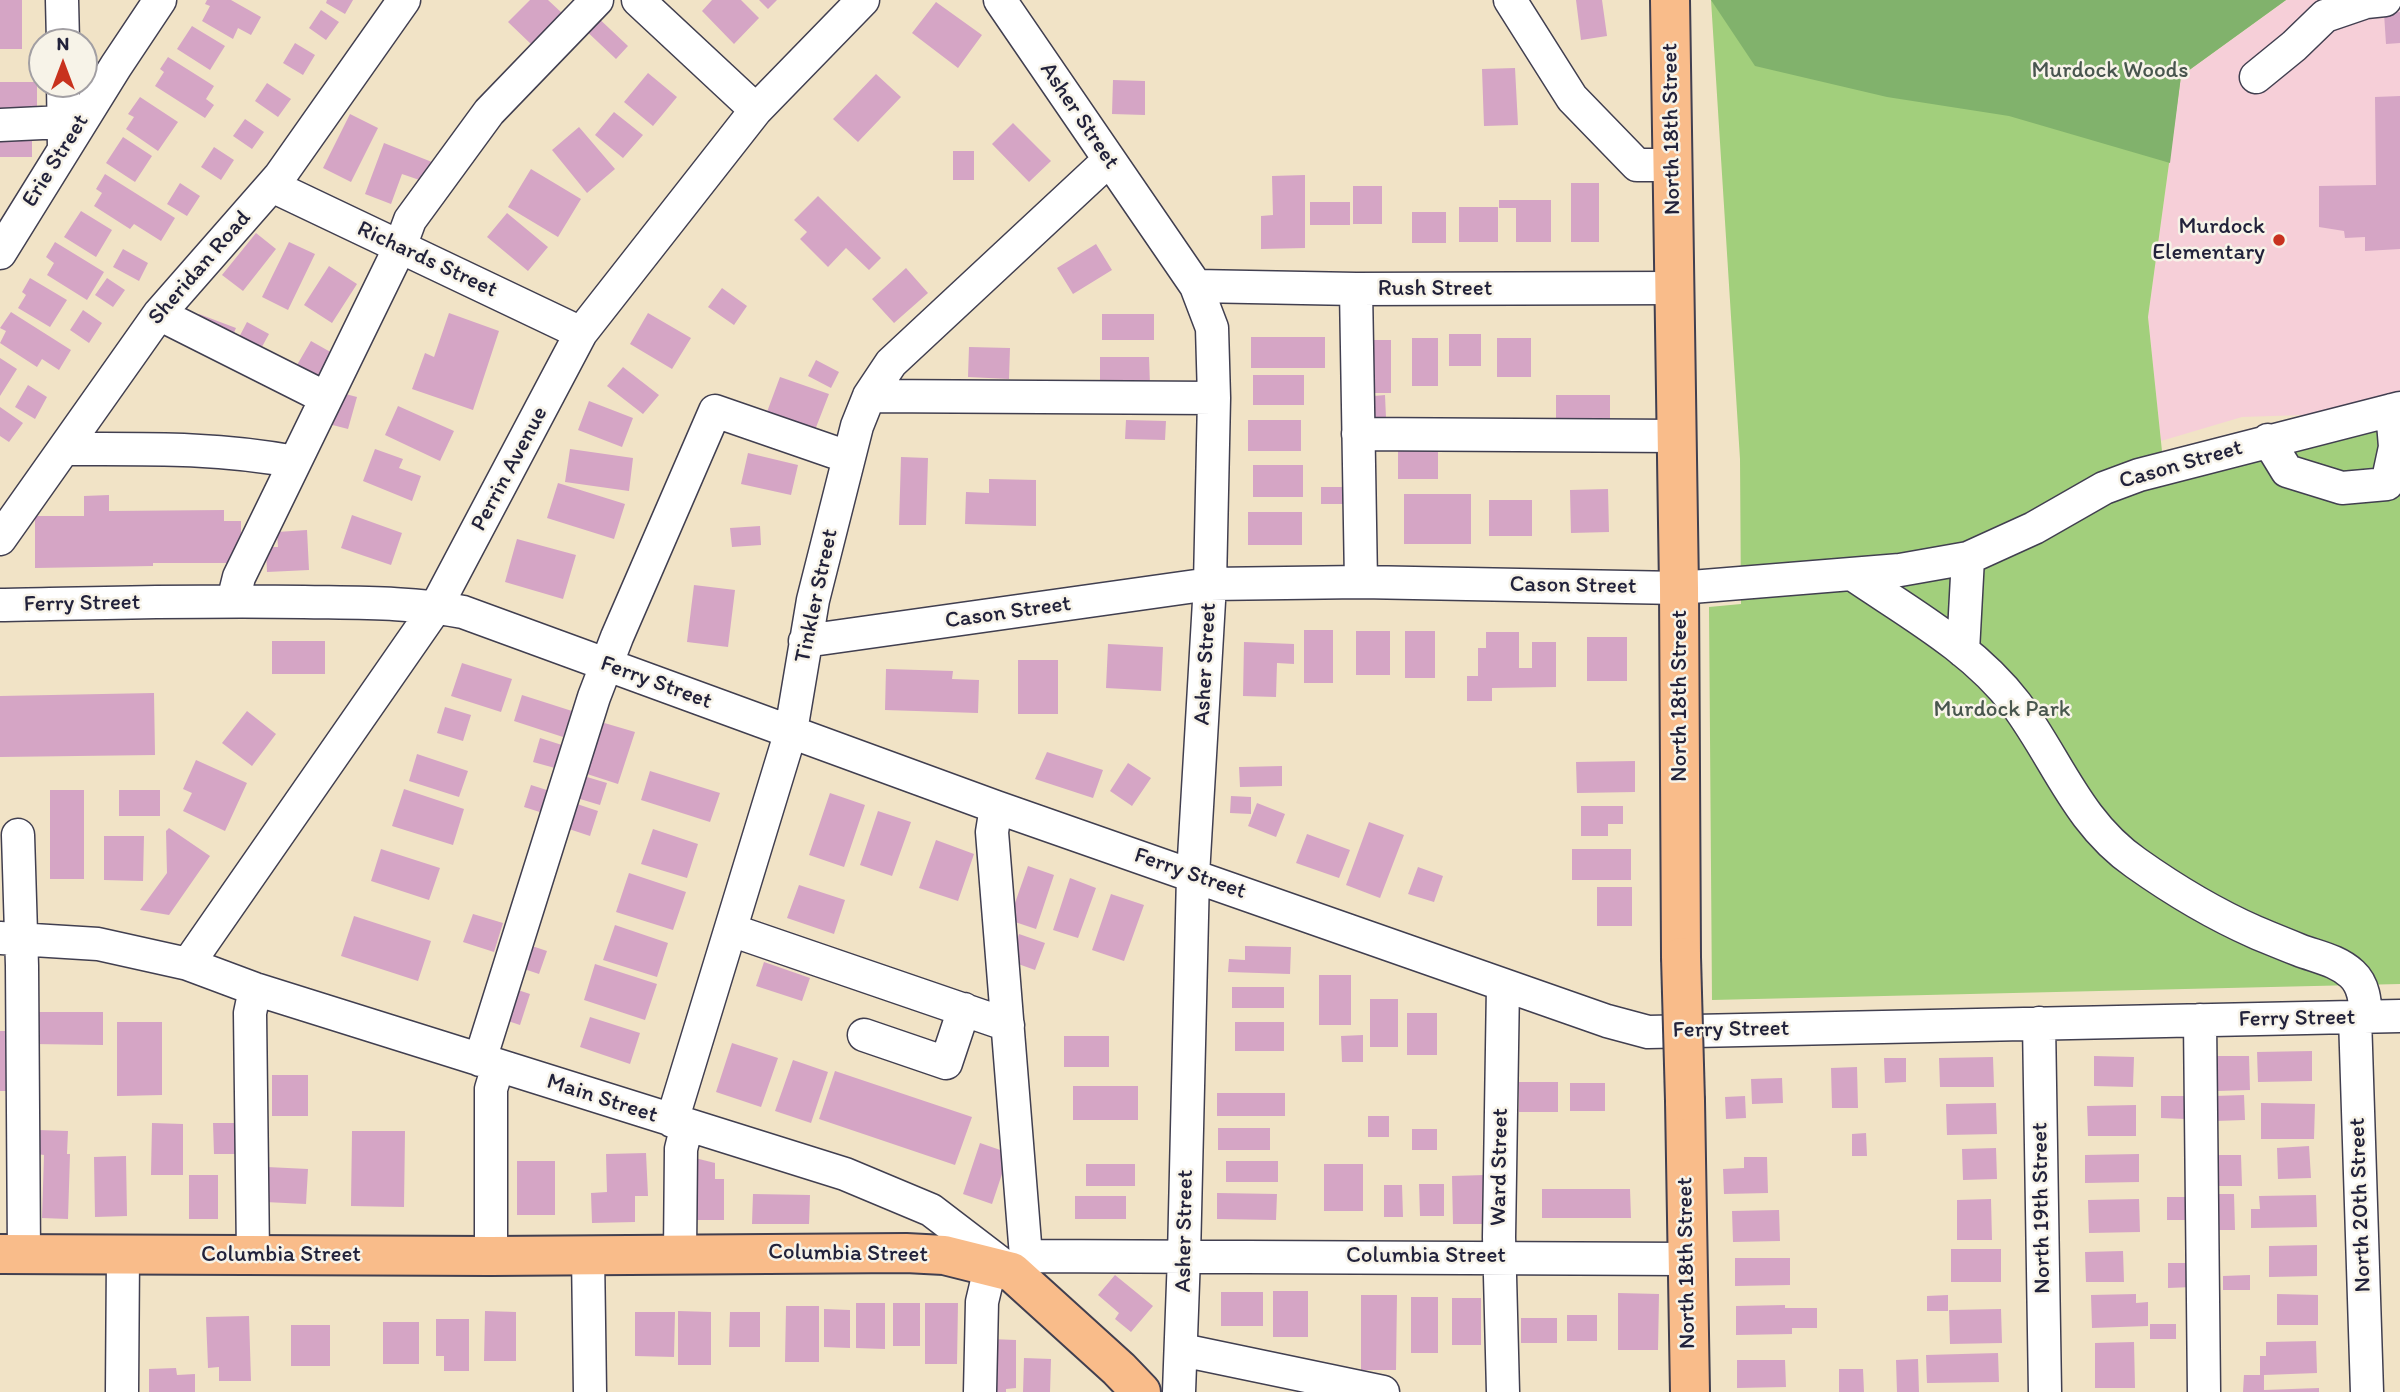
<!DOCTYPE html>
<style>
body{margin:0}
#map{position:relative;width:2400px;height:1392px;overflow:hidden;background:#f1e3c6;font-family:Itim,sans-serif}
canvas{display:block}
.north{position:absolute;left:28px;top:28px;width:70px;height:70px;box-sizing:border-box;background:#f7f3e8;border:2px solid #a29fa3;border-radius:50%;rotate:0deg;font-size:19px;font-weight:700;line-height:28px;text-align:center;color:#22223b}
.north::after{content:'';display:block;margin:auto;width:24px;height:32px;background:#c8321e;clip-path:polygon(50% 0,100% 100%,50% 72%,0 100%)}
</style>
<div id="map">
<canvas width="2400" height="1392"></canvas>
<div class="north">N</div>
</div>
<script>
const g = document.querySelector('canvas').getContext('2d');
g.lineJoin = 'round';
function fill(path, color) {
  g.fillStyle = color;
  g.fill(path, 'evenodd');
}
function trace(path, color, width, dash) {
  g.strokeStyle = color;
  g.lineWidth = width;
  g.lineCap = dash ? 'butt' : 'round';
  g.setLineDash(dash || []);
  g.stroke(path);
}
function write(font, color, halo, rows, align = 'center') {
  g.font = font + ' Itim,sans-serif';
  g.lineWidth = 5;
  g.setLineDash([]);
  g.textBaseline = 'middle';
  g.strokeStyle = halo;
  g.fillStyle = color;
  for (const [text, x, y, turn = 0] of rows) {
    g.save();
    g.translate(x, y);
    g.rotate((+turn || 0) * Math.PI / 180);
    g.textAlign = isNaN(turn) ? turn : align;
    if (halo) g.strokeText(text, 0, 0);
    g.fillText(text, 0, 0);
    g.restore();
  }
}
const built = new Path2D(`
 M2286,0h114v391l-96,24 -62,2 -81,24 -13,-124 33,-241z`);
const green = new Path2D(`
 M1711,0h575l-105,76 -33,241 17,163 235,-54v558l-688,16 -3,-393 32,-3 -1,-145z`);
const forest = new Path2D(`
 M1711,0h575l-105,76 -11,87 -161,-47 -122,-19 -132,-31z`);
const building = new Path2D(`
 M0,0h22v49h-22z
 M207,0h24l30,17 -10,18 -13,-7 -5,11 -31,-18 8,-15 -5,-2z
 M327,0h26l-8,14 -19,-11z
 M530,0h18l15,14 -31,31 -24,-23z
 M712,0h29l18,18 -25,26 -32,-33z
 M759,0h18l-9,9z
 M1576,0h26l5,36 -26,4z
 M936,2l46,33 -24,33 -46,-35z
 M321,10l18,12 -13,18 -17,-12z
 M2400,12v31l-14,1 -2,-31z
 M593,13l35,33 -12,13 -35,-33z
 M192,26l33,20 -15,24 -33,-21z
 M295,43l20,12 -12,20 -20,-12z
 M168,57l46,29 -8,13 8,6 -9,13 -50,-32 9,-14 -4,-3z
 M1515,68l3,57 -34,1 -2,-57z
 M648,73l29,24 -24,29 -29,-24z
 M876,74l25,23 -43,45 -25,-23z
 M1113,80l32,1v34l-33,-1z
 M0,82h37v32h-37z
 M267,83l24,16 -13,18 -23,-16z
 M2400,96v153l-35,2v-14l-20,1 -1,-7 -25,-4v-41l57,-1 -1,-88z
 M140,97l38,25 -20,29 -32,-22 8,-12 -6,-3z
 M614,112l29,23 -20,23 -28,-23z
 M350,114l28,14 -27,54 -28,-14z
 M245,119l19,13 -12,17 -19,-13z
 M1013,123l38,38 -22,21 -37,-38z
 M579,127l36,42 -28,24 -35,-43z
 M0,130h32v27h-32z
 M123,137l29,19 -17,26 -29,-19z
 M384,143l58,23 -8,19 -32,-11 -11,30 -26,-10z
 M214,147l20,13 -13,20 -20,-13z
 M953,151h21v29h-21z
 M531,169l50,30 -23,38 -50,-30z
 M105,174l70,44 -14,23 -27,-17 -4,5 -36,-23 8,-13 -6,-4z
 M1305,175v73l-44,1v-33l12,-1 -1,-39z
 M180,183l20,13 -13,20 -20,-12z
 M1571,183h28v59h-28z
 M1353,186h29v38h-29z
 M818,196l63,62 -12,12 -23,-22 -18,19 -28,-28 7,-7 -13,-12z
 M1499,200h52v42h-35v-34h-17z
 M1310,202h40v23h-40z
 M1459,207h39v35h-39z
 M81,211l31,19 -16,27 -32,-20z
 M1412,212h34v31h-34z
 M507,213l41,34 -20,24 -41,-34z
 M256,233l20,16 -33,42 -21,-16z
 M55,242l49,30 -17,28 -40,-25 7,-12 -8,-6z
 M289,242l26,12 -27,56 -26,-13z
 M1096,244l16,26 -39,24 -16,-26z
 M123,249l25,14 -9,18 -26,-14z
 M329,266l28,18 -25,39 -28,-18z
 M906,268l22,25 -34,30 -22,-24z
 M30,278l37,22 -17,27 -32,-19 8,-13 -4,-3z
 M107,278l18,12 -12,17 -18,-12z
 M722,288l25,18 -13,19 -26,-18z
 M83,310l19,13 -13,20 -19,-13z
 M11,312l60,38 -12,20 -17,-11 -5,8 -37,-24 6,-12 -6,-3z
 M449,313l50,18 -26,79 -61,-21 13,-36 9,4z
 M648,313l43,25 -19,31 -42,-25z
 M199,314l37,14 -6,14 -37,-14z
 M1102,314h52v26h-52z
 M247,322l22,12 -11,20 -22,-11z
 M1449,334h32v32h-32z
 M1251,337h74v31h-74z
 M1412,338h26v48h-26z
 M1497,338h34v39h-34z
 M1361,340h30v53h-30z
 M311,341l23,13 -13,24 -24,-13z
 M969,347l41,1 -1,31 -41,-2z
 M1100,357h49l1,28 -50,1z
 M0,358l17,11 -17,27z
 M816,360l23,12 -8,16 -23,-12z
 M623,367l36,28 -16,19 -36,-28z
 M1253,375h51v30h-51z
 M780,377l49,17 -14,36 -48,-18z
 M28,385l19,12 -12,22 -20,-12z
 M330,390l27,7 -9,32 -27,-7z
 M1385,395l1,23 -22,1 -1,-22z
 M1556,395h54v32h-54z
 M589,401l44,17 -11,29 -44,-17z
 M398,406l56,25 -14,30 -55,-26z
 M0,407l23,16 -14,19 -9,-6z
 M1126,420l40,1 -1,19 -40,-1z
 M1248,420h53v31h-53z
 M375,449l28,10 -4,9 22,8 -9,25 -49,-20z
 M570,449l63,9 -4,33 -64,-9z
 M1398,449h40v30h-40z
 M748,453l50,12 -7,30 -50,-11z
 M901,457l27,1 -2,67h-27z
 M1253,465h50v32h-50z
 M989,479l47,1v46l-71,-2 1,-32 23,1z
 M558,483l67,21 -11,35 -67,-21z
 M1321,487h26v17h-26z
 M1608,489l1,43 -38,1 -1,-43z
 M1404,494h67v50h-67z
 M109,495v16l115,-1v11h17v42h-88v3l-118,2v-52h49v-20z
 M1489,500h43v36h-43z
 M1248,512h54v33h-54z
 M352,515l50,18 -11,32 -50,-17z
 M760,526l1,19 -29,2 -2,-19z
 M307,530l2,40 -42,2 -1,-25h12l-1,-15z
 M517,539l59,16 -13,44 -58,-17z
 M694,585l41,5 -7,57 -41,-5z
 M1304,630h29v53h-29z
 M1356,631h34v44h-34z
 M1405,631h30v47h-30z
 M1486,632h33v36h13v-26h24v45l-64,1v13h-25v-25h11v-28h8z
 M1587,637h40v44h-40z
 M272,641h53v33h-53z
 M1244,642l50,2v20l-17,-1 -1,34 -33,-1z
 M1108,644l55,3 -2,44 -55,-3z
 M1018,660h40v54h-40z
 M462,663l50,16 -11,33 -50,-16z
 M886,669l67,2 -1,8 27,1 -1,33 -93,-3z
 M154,693l1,62 -155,2v-61z
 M522,695l50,16 -9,26 -49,-16z
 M445,707l26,8 -8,26 -26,-8z
 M247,711l29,23 -24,32 -30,-23z
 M601,722l34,10 -17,52 -34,-11z
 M540,738l22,7 -7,23 -22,-6z
 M1047,752l56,18 -10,28 -58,-19z
 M417,754l51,17 -9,26 -50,-16z
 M196,760l51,23 -22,48 -42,-20 9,-18 -9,-4z
 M1635,761v31l-58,1 -1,-31z
 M1128,763l23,15 -19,28 -22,-15z
 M1282,766v20l-42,1 -1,-20z
 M650,771l70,22 -10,29 -69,-22z
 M577,774l30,9 -7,22 -30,-9z
 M531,785l22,7 -7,22 -22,-7z
 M404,789l60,20 -11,36 -61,-19z
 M50,790h34v89h-34z
 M119,790h41v26h-41z
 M830,793l35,12 -21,62 -35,-12z
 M1231,796l20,1v17l-21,-1z
 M574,803l24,8 -8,25 -24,-8z
 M1257,803l28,11 -9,23 -28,-11z
 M1581,806h42v18h-15v12h-27z
 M878,811l33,11 -19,54 -32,-11z
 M1369,822l35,13 -24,63 -34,-13z
 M169,828l41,28 -41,59 -29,-5 27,-37 -1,-42z
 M653,829l45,15 -11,34 -46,-14z
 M1307,834l43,16 -11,28 -43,-15z
 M104,836h40l-1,45 -39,-1z
 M936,840l38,14 -16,47 -39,-13z
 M381,849l59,19 -11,32 -58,-19z
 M1572,849h59v31h-59z
 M1028,866l26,9 -18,54 -27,-9z
 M1418,867l25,9 -9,26 -26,-8z
 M629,873l57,19 -13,38 -57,-18z
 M1070,878l26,10 -18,50 -25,-8z
 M799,885l46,15 -11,34 -47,-16z
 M1597,887h35v39h-35z
 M1111,894l33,11 -20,56 -32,-11z
 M473,914l30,9 -9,29 -31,-10z
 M354,916l77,25 -13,40 -77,-25z
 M615,925l53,18 -11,34 -54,-17z
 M1019,934l26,9 -10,27 -25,-9z
 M523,943l24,8 -8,23 -24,-8z
 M1245,946l46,1 -1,27 -62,-2 1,-13 16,1z
 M764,962l46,16 -8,23 -46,-15z
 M595,964l62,20 -12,36 -61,-20z
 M1319,975h32v50h-32z
 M509,987l21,7 -10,31 -21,-7z
 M1232,987h52v21h-52z
 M1370,999h28v48h-28z
 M33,1012h70v33l-70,-1z
 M1407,1013h30v42h-30z
 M590,1017l50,16 -10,31 -50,-17z
 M117,1022h45v73l-45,1z
 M1235,1022h49v29h-49z
 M0,1031h12l-1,60h-11z
 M1363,1035v27h-21l-1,-26z
 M1064,1036h45v31h-45z
 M732,1043l46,15 -17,49 -45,-15z
 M2312,1051v30l-54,1 -1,-30z
 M2094,1056l40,1 -1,30 -39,-1z
 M2217,1056h32l1,34 -32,1z
 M1993,1057l1,30h-54l-1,-29z
 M1884,1058h22v24l-21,1z
 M793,1060l35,12 -17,51 -36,-12z
 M1857,1067l1,41h-26l-1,-40z
 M835,1071l137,46 -17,48 -136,-46z
 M272,1075h36v41h-36z
 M1782,1078l1,25 -31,1 -1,-25z
 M1519,1082h39v30h-39z
 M1570,1083h35v28h-35z
 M1073,1086h65v34h-65z
 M1217,1093h68v23h-68z
 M2244,1095l1,25 -30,1 -1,-25z
 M1745,1096l1,22 -20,1 -1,-22z
 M2161,1096h26l-1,23 -25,-1z
 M1996,1103l1,31 -50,1 -1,-31z
 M2261,1103l54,1 -1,35h-53z
 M2136,1105v31h-48l-1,-30z
 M1368,1116h21v21h-21z
 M152,1123l31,1v51h-32z
 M213,1123h25v31h-24z
 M1218,1128h52v22h-52z
 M1412,1129h25v21h-25z
 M38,1130l30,1 -1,23h3l-2,65 -26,-1 2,-63 -7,-1z
 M352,1131h53l-1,76 -53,-1z
 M1866,1133l1,23h-15v-22z
 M980,1143l29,10 -17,51 -29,-10z
 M2309,1146l2,32 -33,1 -1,-31z
 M1996,1148l1,31 -34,1 -1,-31z
 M646,1153l2,43h-13v26l-43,1 -1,-30 16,-1 -1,-38z
 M2139,1154v28l-54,1v-28z
 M2214,1155h27l1,31h-28z
 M126,1156l1,60 -32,1 -1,-60z
 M691,1157l24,6v16h9v41h-28z
 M1744,1157h23l1,36 -44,1 -1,-25 21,-1z
 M517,1161h38v54h-38z
 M1226,1161h52v21h-52z
 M1086,1164h49v22h-49z
 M1324,1164h39v47h-39z
 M267,1167l41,2 -2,35 -41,-2z
 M189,1175h29v44h-29z
 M1485,1175l1,49h-33l-1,-48z
 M1419,1184h25v32h-24z
 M1384,1185h18l1,32h-19z
 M1542,1189h88l1,29h-89z
 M1217,1193l60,1 -1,26 -59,-1z
 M753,1194l57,1 -1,29h-57z
 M2213,1194h21l1,36h-21z
 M2316,1195l1,32 -66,1v-19h9l-1,-13z
 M1075,1196h51v23h-51z
 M2167,1197h23l-1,23h-22z
 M1991,1199l1,41h-35v-40z
 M2139,1199l1,33 -51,1 -1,-33z
 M1779,1210l1,31 -47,1 -1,-31z
 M2317,1245v31l-48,1v-31z
 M1951,1249h50v33h-50z
 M2123,1251l1,31h-38l-1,-30z
 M1735,1258h55v27l-55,1z
 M2168,1263h23l1,24 -24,1z
 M1115,1275l38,31 -22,26 -16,-13 4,-6 -21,-18z
 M2250,1275v15h-27v-14z
 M1273,1291h35v46h-35z
 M1221,1292h42v34h-42z
 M1618,1293l41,1 -1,56h-40z
 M2136,1294v9l12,-1v24l-56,2 -1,-33z
 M2277,1294l41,1v30h-41z
 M1361,1295h36l-1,75h-35z
 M1948,1295v16h-21v-15z
 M1411,1297h27v56h-27z
 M1452,1298h29v47h-29z
 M856,1303h29v46l-29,-1z
 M893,1303h27v43h-27z
 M925,1303h33l-1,61h-32z
 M1785,1305v3h32v20h-25v6l-56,1v-29z
 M786,1306h33v56h-34z
 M824,1309l26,1v38l-26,-1z
 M2001,1309l1,34 -52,1 -1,-34z
 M485,1311l31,1v49h-32z
 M678,1311l33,1v53h-33z
 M635,1312h40l-1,45 -39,-1z
 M730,1312h30v35h-31z
 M1567,1315h30v26h-30z
 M249,1316l2,65h-32v-14l-11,1 -2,-51z
 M1521,1318h36v25h-36z
 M436,1319h33v52h-25v-15h-8z
 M383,1322h36v42h-36z
 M2150,1324h26v15h-26z
 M291,1325h39v41h-39z
 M990,1339l26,1v48l-10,1v3h-18z
 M2316,1341l1,32 -53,2v15l55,-2v4h-76l1,-17h16v-19h6v-14z
 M2134,1342l1,46h-40v-45z
 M1998,1353l1,29 -72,1 -1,-28z
 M1024,1358l27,1 -1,33h-27z
 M1918,1359l1,33h-22l-1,-32z
 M1737,1360h48l1,27 -49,1z
 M176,1368l1,7 18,-1v18h-46v-23z
 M1839,1369h24l1,23h-25z`);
const minor = new Path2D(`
 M62,0l1,42
 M638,0l118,110
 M1000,0l196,286 16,42 2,70 -4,186 -17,291 -9,381 -5,136
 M1510,0l62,98 65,67h35
 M2256,77l38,-31 31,-30 41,-14 19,-2
 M63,84l1,65
 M0,125l63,-3
 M272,186l309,147
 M0,253l116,-187 44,-66
 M1196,286l160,3 318,-1
 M1356,289l5,293
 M159,314l167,84
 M869,396l345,2
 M1358,434l318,2
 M2268,440l19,31 55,17 45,-4 8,-37 -3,-37
 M64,449c77,0 154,-2 231,13
 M0,539l159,-225 121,-138 124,-176
 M1855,576c56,38 119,73 161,128 41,55 61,118 120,159 38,27 76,50 119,69 14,6 29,12 44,18 18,7 38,10 53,24 12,11 13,27 14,43
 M233,601l6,-24 161,-330 10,-27 79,-108 108,-112
 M0,605c101,-2 203,-5 304,-3 53,1 107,0 159,10l533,195 611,214 41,11 752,-16
 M805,641l405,-57 151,-2 318,6 221,-18 68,-12 66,-30 70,-40 35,-13 261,-67
 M1963,651l5,-93
 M996,807l-4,25 34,424
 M18,835l4,131 2,288
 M731,930l277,95
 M0,938l98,6 90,20 67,25 590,185 86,36 81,62 14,-16 660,3
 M188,964l248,-357 145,-274 175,-223 107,-110
 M2355,1017l12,375
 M2200,1020l4,372
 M2039,1023l6,369
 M864,1035l82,28 18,-54
 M480,1060l114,-363 23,-60 98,-226 133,46
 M672,1121l119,-390 22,-131 44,-174 12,-30 22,-33 218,-203
 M588,1254l2,138
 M680,1254l1,-105 6,-24
 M253,1255l-3,-242 5,-24
 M491,1256v-167l7,-23
 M1182,1350l201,42
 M122,1392l1,-137
 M980,1392l2,-90 8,-34
 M1503,1392l-4,-155 4,-252`);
const major = new Path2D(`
 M1670,0l9,588 2,369
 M1685,1101l5,291
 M0,1254l491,2 415,-3 38,2 68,17 107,97 22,23`);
const majorBridge = new Path2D(`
 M1681,957l4,144`);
const markers = [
 [2279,240,7,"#c8321e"]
];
const parkNames = [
 ["Murdock Woods",2110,71],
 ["Murdock Park",2002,710]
];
const streetNames = [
 ["Asher Street",1079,116,56],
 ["North 18th Street",1672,129,-91],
 ["Erie Street",56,161,-58],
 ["Richards Street",427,260,25],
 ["Sheridan Road",200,268,-49],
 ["Rush Street",1435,289],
 ["Cason Street",2181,465,-16],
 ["Perrin Avenue",510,469,-62],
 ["Cason Street",1573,586,1],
 ["Tinkler Street",817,596,-78],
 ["Ferry Street",82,604,-1],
 ["Cason Street",1008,613,-8],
 ["Asher Street",1206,664,-87],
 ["Ferry Street",656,683,20],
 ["North 18th Street",1680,696,-90],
 ["Ferry Street",1190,874,19],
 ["Ferry Street",2297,1019,-1],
 ["Ferry Street",1731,1030,-1],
 ["Main Street",602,1099,18],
 ["Ward Street",1500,1167,-89],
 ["North 20th Street",2361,1205,-92],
 ["North 19th Street",2042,1208,-91],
 ["Asher Street",1185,1231,-89],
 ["Columbia Street",848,1254,1],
 ["Columbia Street",281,1255],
 ["Columbia Street",1426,1256],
 ["North 18th Street",1687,1263,-91]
];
const poiNames = [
 ["Murdock",2265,227],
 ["Elementary",2265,253]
];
fill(built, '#f6cfd8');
fill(green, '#a2cf7c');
fill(forest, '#81b26c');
fill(building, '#d5a5c5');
trace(minor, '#413f50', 35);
trace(major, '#413f50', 42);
trace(minor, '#fff', 32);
trace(major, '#f9bc8a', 38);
trace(majorBridge, '#413f50', 42, []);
trace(majorBridge, '#f9bc8a', 38);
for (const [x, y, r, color] of markers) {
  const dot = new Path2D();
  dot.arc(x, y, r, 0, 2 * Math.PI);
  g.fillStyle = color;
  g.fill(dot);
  trace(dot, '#f7f3e8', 2.5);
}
write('23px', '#48564e', '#f7f3e8', parkNames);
write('23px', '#22223b', '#f7f3e8', streetNames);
write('23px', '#22223b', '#f7f3e8', poiNames, 'right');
</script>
